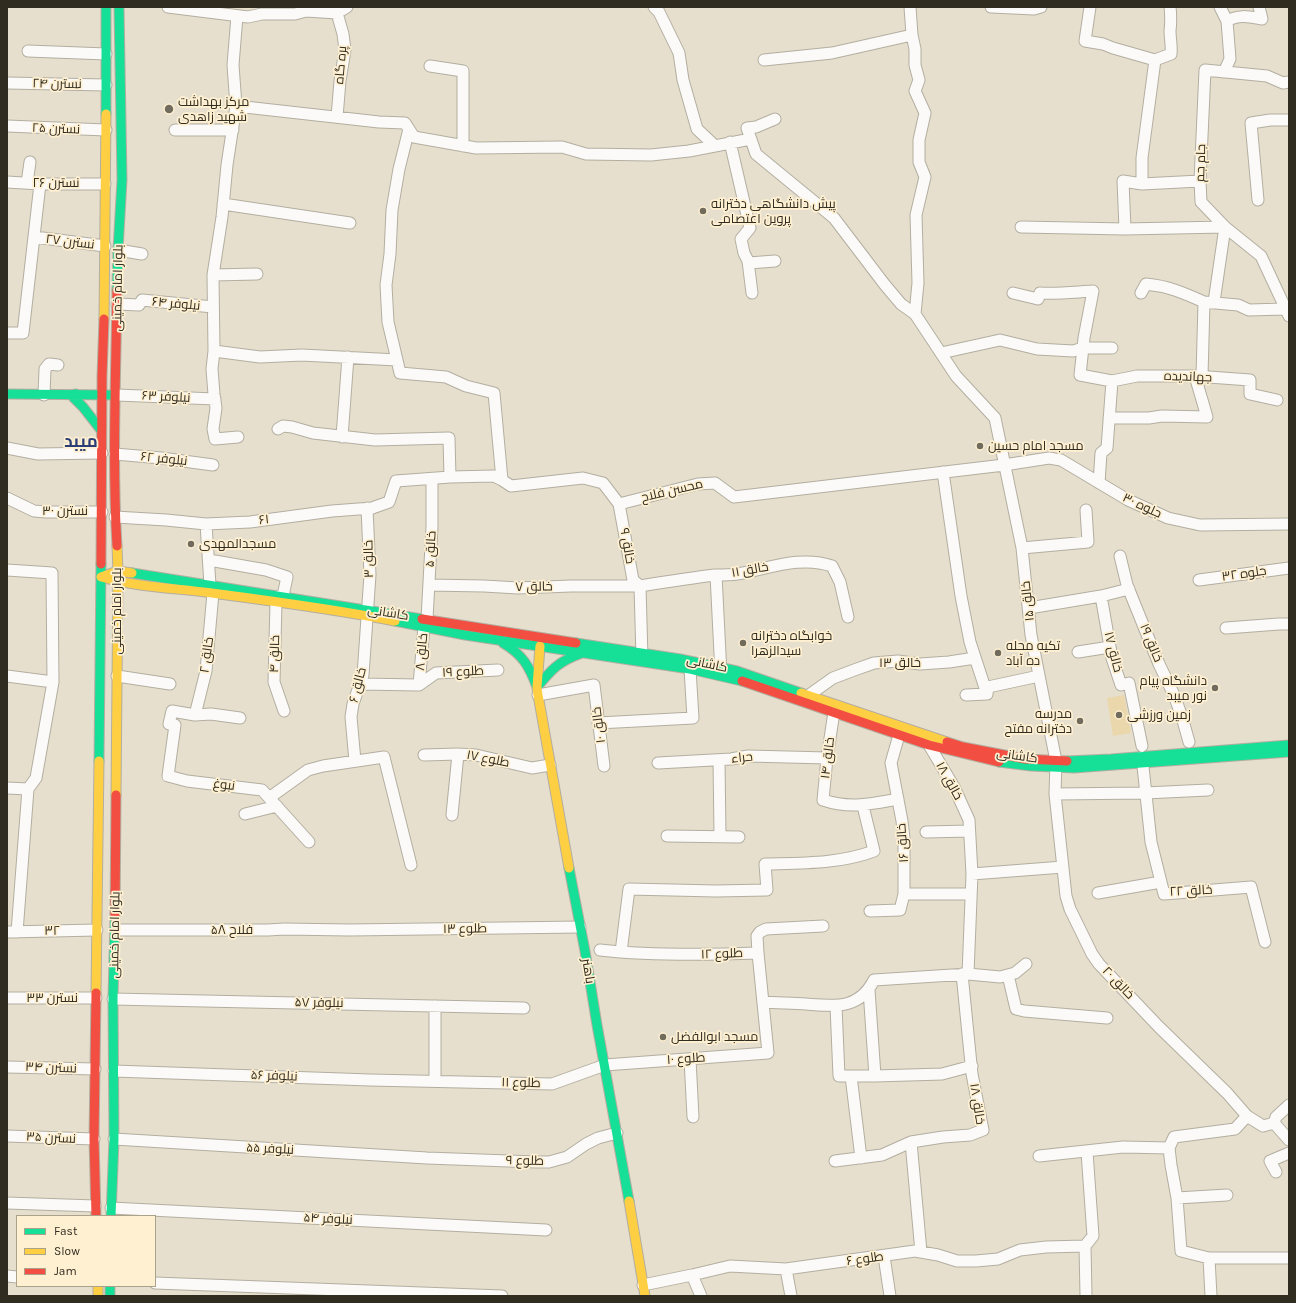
<!DOCTYPE html>
<meta charset="utf-8">
<style>
body{margin:0}
#map{position:relative;width:1296px;height:1303px;overflow:hidden;background:#e6dfce;font-family:Karla,sans-serif}
canvas{display:block}
.frame{position:absolute;inset:0;border:8px solid #312c20;pointer-events:none}
.legend{position:absolute;left:16px;top:1215px;width:140px;height:72px;box-sizing:border-box;background:#fef0d1;border:1px solid #aca28a;margin:0;padding:5px 7px;list-style:none;font-size:12px;color:#312c20}
.legend li{display:flex;align-items:center;gap:8px;height:20px}
.legend b{width:20px;border:1px solid #aca28a}
</style>
<div id="map">
<canvas width="1296" height="1303"></canvas>
<div class="frame"></div>
<ul class="legend">
<li><b style="height:5px;background:#16e098"></b>Fast</li>
<li><b style="height:5px;background:#ffcf43"></b>Slow</li>
<li><b style="height:5px;background:#f24e42"></b>Jam</li>
</ul>
</div>
<script>
const g = document.querySelector('canvas').getContext('2d');
g.lineJoin = 'round';
function fill(path, color) {
  g.fillStyle = color;
  g.fill(path, 'evenodd');
}
function trace(path, color, width, dash) {
  g.strokeStyle = color;
  g.lineWidth = width;
  g.lineCap = dash ? 'butt' : 'round';
  g.setLineDash(dash || []);
  g.stroke(path);
}
function write(font, color, halo, rows, align = 'center') {
  g.font = font + ' Karla,Cairo,sans-serif';
  g.lineWidth = 3.5;
  g.setLineDash([]);
  g.textBaseline = 'middle';
  g.strokeStyle = halo;
  g.fillStyle = color;
  for (const [text, x, y, turn = 0] of rows) {
    g.save();
    g.translate(x, y);
    g.rotate((+turn || 0) * Math.PI / 180);
    g.textAlign = isNaN(turn) ? turn : align;
    if (halo) g.strokeText(text, 0, 0);
    g.fillText(text, 0, 0);
    g.restore();
  }
}
const green = new Path2D(`
 M1124,695l7,38 -18,3 -6,-38z`);
const street = new Path2D(`
 M168,7l80,10 14,-3h33l11,-3 31,2 10,-6
 M654,7l5,5 20,41 4,27 14,49 17,16
 M991,7l43,2 7,-2
 M1090,7l-5,34 18,3 10,4 42,12 16,-6c1,-8 -1,-15 -1,-23 1,-9 1,-16 0,-24
 M1220,7l7,14
 M337,13l6,21 2,16 -5,31 -3,36
 M912,35l3,14v16l4,15 -4,11 10,22 -6,27v22l6,15 -9,38 2,68 -3,31
 M28,51l78,3
 M764,60l68,-7 80,-18 -2,-28
 M430,66l33,5v75
 M1224,72l6,-13 -3,-38c12,-7 23,-4 35,-2l-3,-12
 M1289,82l-6,1 -16,-7 -62,-6 -5,111 1,21 24,25 36,29 28,60
 M7,83l99,2
 M236,106l-3,-41 4,-49
 M775,119l-19,8 -9,1 9,26 78,64 51,67 16,19 14,10 41,62 39,42 27,130 9,87 25,126 -1,33 11,102 4,13 22,45 7,10 60,63 68,66 20,23 16,10 11,-3 15,17
 M7,126l99,4
 M175,130h58
 M730,142l20,86 -9,11 3,14 4,8 4,32
 M1200,181l-58,3 -19,-3 2,48 100,-2 -11,75
 M7,182l33,2h65
 M27,183l3,-21
 M1142,184v-26l13,-98
 M1258,200l-7,-77 19,-3h19
 M223,204l127,19
 M1021,227l104,2
 M35,237l70,9
 M118,250l24,4
 M749,263l26,-2
 M213,275l44,-1
 M1013,293l25,6 2,-6c18,1 35,-1 53,-2l-9,47 -4,37 32,6
 M1141,293l5,-9c22,2 38,9 58,18
 M117,304l22,1 3,-5 71,7
 M7,333h16l17,-149
 M214,351l46,6 42,-2 95,5 3,13 46,4 20,9 28,7 8,87
 M941,353l59,-13 37,9 36,2 10,-3h29
 M397,360l-9,-38 -2,-37 4,-31 2,-44 7,-41 10,-40
 M1202,376l2,-74 34,3 11,5 36,-1
 M44,395l1,-26 4,-5 9,1
 M117,395l98,4
 M1109,418h40l13,-2 45,1 -12,-41
 M278,429l5,-3 9,1 21,6 62,7 74,-2 1,39
 M238,437l-23,2 -2,-10 3,-21 -2,-14 -2,-25 2,-18 -1,-76 9,-58 5,-52 9,-59 143,16 26,1 9,14 62,11 86,-1 24,7 65,1 38,-4 62,-12
 M342,437l6,-80
 M7,448l31,6 64,-1
 M115,454l46,4 52,7
 M943,472l18,124 9,46 17,52
 M1099,483l2,-30 6,-5 5,-67 25,-5h58l55,4v14l27,6
 M7,498l27,13 12,1h56
 M619,504l14,76 7,6c25,-4 50,-8 75,-11 7,0 15,0 22,-1 31,-5 63,-19 95,-8l8,16 8,35
 M115,517l51,3 40,4 44,-2 82,-11 40,-3 17,-6 7,-21 54,-4 44,-1 8,4 9,6 72,-8 20,5 16,21 79,-20 17,-1 19,14 270,-32 45,-7 12,2 67,40 40,18 32,7 89,-1
 M1022,548l66,-6 -2,-32
 M1120,556l7,29 32,79 15,31 8,22 7,25
 M209,560l57,10 21,7 -4,19
 M7,570l45,3 1,109 -17,96 -8,11 -21,-1
 M716,575l5,99
 M1199,580l90,-12
 M429,585l55,1 34,2 53,-2h69l2,72
 M279,596l-3,6 -2,80 10,29
 M1101,596l11,62 9,27 8,-2 13,63
 M1029,608l72,-12 28,-7
 M1226,628l53,-4h10
 M1078,652l32,-5
 M7,676l46,6
 M117,676l53,8
 M360,684l59,1 17,-12 62,-3
 M419,685l5,-58 3,-8 5,-92v-48
 M538,695l56,-10 10,81
 M809,695l24,-17 24,-9 17,-6 24,-2 22,3 29,-2 26,-4
 M966,695l21,-1 1,-7 51,-11
 M836,706l-2,6 -7,46 -4,42c27,9 47,4 75,-1
 M195,715l11,-44 7,-78 -3,-8 -4,-61
 M598,723l95,-5 -3,-49
 M169,724l3,-13 23,4 16,-1 29,4
 M175,725l-7,51 19,5 75,9 47,52
 M901,728l-10,35 11,58 2,17v56h67
 M930,741l-1,4 25,42 15,33 3,54
 M424,755l34,-1 18,1 56,13 18,-3
 M1142,757l9,85 13,52 87,-7 14,55
 M719,760l1,76
 M355,761l-4,-44 2,-13 10,-29 7,-100 -3,-67
 M658,763l73,-4 17,-3 79,2
 M1055,794l90,-1 63,-3
 M269,798l39,-28 15,-4 61,-9 27,108
 M245,814l32,-8
 M452,815l6,-61
 M926,832l43,-1
 M667,836l72,1
 M1098,893l63,-11
 M870,911l30,-1 4,-16
 M115,930h153l16,-1 65,1 231,-3
 M7,932l90,-2
 M17,932l11,-143
 M600,950c53,6 106,5 158,3l-1,-17 3,-4 6,-3 57,-3
 M621,952l8,-63 87,2 51,-1 -2,-26c37,-1 74,0 109,-13l-11,-45
 M968,974l4,-100 91,-7
 M1008,975l8,34 8,2 83,7
 M869,990l6,86 67,-2 30,-8
 M7,998h89
 M113,999l411,9
 M763,1002c14,1 29,1 43,2 29,2 53,6 68,-24l94,-6 32,3 15,-4 11,-9
 M435,1006v75
 M836,1006l3,70h36
 M690,1059l3,58
 M7,1067l88,2
 M114,1071l256,9 182,4 53,-19 163,-12 -10,-100
 M851,1076l10,82
 M1274,1123l2,-6 13,-12
 M7,1136l87,3
 M114,1139l313,19 109,4h13l18,-5 19,-13 12,-6 19,-5
 M911,1142l10,110
 M1039,1156l84,-9 46,1
 M835,1161l47,-6 29,-13 32,-5 27,-2 13,-5 -11,-56 -10,-100
 M1276,1172l-6,-11 19,-8
 M1177,1198l50,-3
 M7,1203l88,3
 M111,1208l435,22
 M884,1256l6,40
 M1209,1258l-28,-7 -4,-53 -6,-33 -2,-17 5,-11 61,-8 12,-13
 M786,1269l5,27
 M692,1275l9,21
 M7,1276l10,1
 M155,1283l347,13
 M643,1285l49,-10 38,-9 56,3 129,-18 23,4 19,6h19l22,-2 22,-9 26,-3 39,-1
 M1086,1296l-1,-50 8,-10 -6,-84
 M1211,1296l-2,-38h80`);
const fast = new Path2D(`
 M106,114v-107
 M117,290l1,-40 4,-70 -3,-173
 M7,394l106,1
 M76,394l-5,1 12,12 18,23
 M132,573l290,46
 M395,621l70,14 225,34 52,12
 M503,643c20,12 26,23 34,44 15,-18 22,-26 45,-34
 M576,643l104,16 57,12 64,22
 M99,761l2,-197
 M1067,761l44,-2 178,-14
 M999,762l32,4 43,2 215,-16
 M569,868l16,83 12,74 32,176
 M111,1216l3,-77 -1,-140 2,-81
 M110,1286v10`);
const slow = new Path2D(`
 M104,319l2,-205
 M132,573l-14,-2 -17,6c36,10 74,11 111,16 61,8 123,16 183,28
 M540,646l-3,41 1,8 31,173
 M801,693l146,49
 M116,795l2,-224 -1,-25
 M96,993l3,-232
 M629,1201l16,95
 M98,1286v10`);
const jam = new Path2D(`
 M117,546c-5,-85 -1,-171 0,-256
 M101,564l1,-188 2,-57
 M422,619l154,24
 M742,681l187,64 70,17
 M947,742l16,5 62,12 42,2
 M115,918l1,-123
 M96,993l-2,146 2,77`);
const markers = [
 [169,109,5,"#706b5d"],
 [703,211,4,"#706b5d"],
 [980,446,4,"#706b5d"],
 [191,544,4,"#706b5d"],
 [743,643,4,"#706b5d"],
 [998,653,4,"#706b5d"],
 [1215,688,4,"#706b5d"],
 [1119,715,4,"#706b5d"],
 [1080,721,4,"#706b5d"],
 [663,1037,4,"#706b5d"]
];
const streetNames = [
 ["پره گاه",341,65,-85],
 ["نسترن ۲۴",57,84,1],
 ["نسترن ۲۵",56,129,2],
 ["جام جم",1201,163,-88],
 ["نسترن ۲۶",56,183],
 ["نسترن ۲۷",70,242,7],
 ["بلوار امام خمینی",118,288,-89],
 ["نیلوفر ۶۴",176,304,5],
 ["جهاندیده",1188,377,2],
 ["نیلوفر ۶۳",166,397,3],
 ["نیلوفر ۶۲",164,459,6],
 ["محسن فلاح",672,491,-13],
 ["جلوه ۳۰",1142,506,25],
 ["نسترن ۳۰",65,511],
 ["۶۱",264,520,-6],
 ["خالق ۹",627,546,80],
 ["خالق ۵",431,549,-87],
 ["خالق ۳",369,559,-91],
 ["خالق ۱۱",750,570,-10],
 ["جلوه ۳۲",1244,574,-8],
 ["خالق ۷",534,587,-1],
 ["خالق ۱۵",1028,601,-96],
 ["بلوار امام خمینی",117,611,-90],
 ["کاشانی",388,613,9],
 ["خالق ۱۹",1151,643,68],
 ["خالق ۸",422,652,-85],
 ["خالق ۱۷",1113,652,76],
 ["خالق ۴",275,654,-88],
 ["خالق ۲",207,655,-82],
 ["خالق ۱۳",900,663],
 ["کاشانی",707,664,12],
 ["طلوع ۱۹",463,672,-3],
 ["خالق ۶",358,685,-76],
 ["خالق ۱۰",599,725,-97],
 ["کاشانی",1017,756,8],
 ["حراء",742,758,-6],
 ["خالق ۱۴",828,758,-83],
 ["طلوع ۱۷",488,759,11],
 ["خالق ۱۸",949,781,61],
 ["نبوغ",224,785,7],
 ["خالق ۱۶",903,843,-94],
 ["خالق ۲۲",1191,891,-3],
 ["طلوع ۱۳",465,929,-1],
 ["فلاح ۵۸",232,930],
 ["۳۲",52,931,-1],
 ["بلوار امام خمینی",115,935,-89],
 ["طلوع ۱۲",722,954,-2],
 ["باهنر",588,971,81],
 ["خالق ۲۰",1118,983,46],
 ["نسترن ۳۳",52,998],
 ["نیلوفر ۵۷",319,1003,1],
 ["طلوع ۱۰",686,1059,-4],
 ["نسترن ۳۴",51,1068,2],
 ["نیلوفر ۵۶",274,1076,2],
 ["طلوع ۱۱",521,1083,1],
 ["خالق ۱۸",977,1104,81],
 ["نسترن ۳۵",51,1138,3],
 ["نیلوفر ۵۵",270,1149,3],
 ["طلوع ۹",525,1161,1],
 ["نیلوفر ۵۴",328,1219,3],
 ["طلوع ۶",865,1259,-8]
];
const poiNames = [
 ["مرکز بهداشت",178,102],
 ["شهید زاهدی",178,117],
 ["پیش دانشگاهی دخترانه",711,204],
 ["پروین اعتصامی",711,219],
 ["مسجد امام حسین",988,446],
 ["مسجدالمهدی",199,544],
 ["خوابگاه دخترانه",751,636],
 ["سیدالزهرا",751,651],
 ["تکیه محله",1006,646],
 ["ده آباد",1006,661],
 ["دانشگاه پیام",1207,681,"right"],
 ["نور میبد",1207,696,"right"],
 ["مدرسه",1072,714,"right"],
 ["دخترانه مفتح",1072,729,"right"],
 ["زمین ورزشی",1127,715],
 ["مسجد ابوالفضل",671,1037]
];
const districtNames = [
 ["میبد",81,442]
];
fill(green, '#ead7ab');
trace(street, '#b3aea0', 13);
trace(fast, '#b3aea0', 11);
trace(slow, '#b3aea0', 11);
trace(jam, '#b3aea0', 11);
trace(street, '#fbfaf8', 11);
trace(fast, '#16e098', 9);
trace(slow, '#ffcf43', 9);
trace(jam, '#f24e42', 9);
for (const [x, y, r, color] of markers) {
  const dot = new Path2D();
  dot.arc(x, y, r, 0, 2 * Math.PI);
  g.fillStyle = color;
  g.fill(dot);
  trace(dot, '#fef0d1', 1.5);
}
write('13px', '#312c20', '#fef0d1', streetNames);
write('13px', '#312c20', '#fef0d1', poiNames, 'left');
write('bold 17px', '#2a3d76', '#fef0d1', districtNames);
</script>
